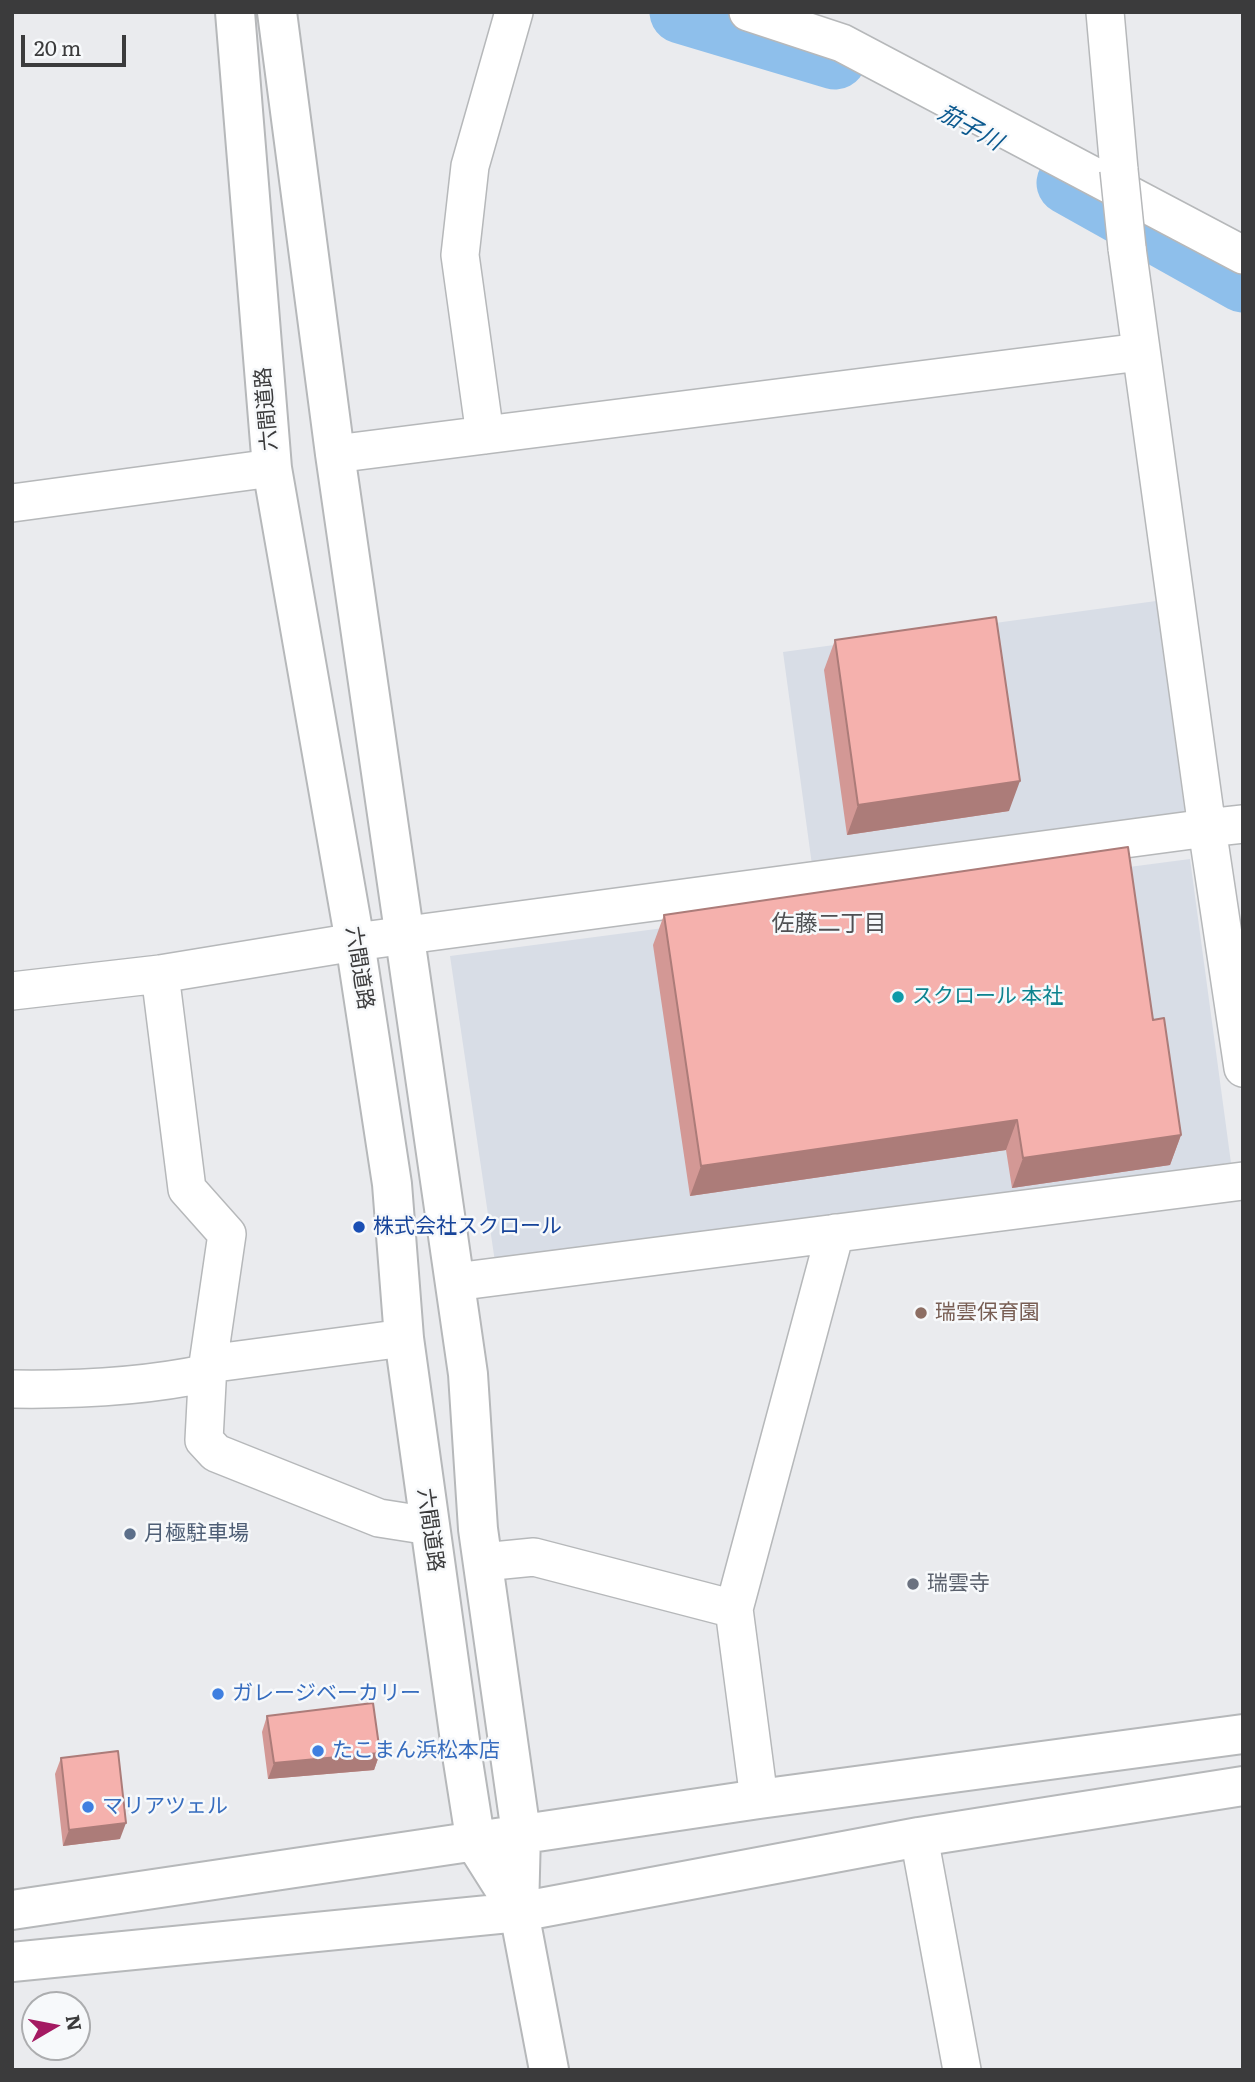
<!DOCTYPE html>
<meta charset="utf-8">
<style>
body{margin:0}
#map{position:relative;width:1255px;height:2082px;overflow:hidden;background:#eaebee;font-family:Literata,serif}
canvas{display:block}
.frame{position:absolute;inset:0;border:14px solid #3b3b3c;pointer-events:none}
.north{position:absolute;left:21px;top:1991px;width:70px;height:70px;box-sizing:border-box;background:#f7f9fb;border:2px solid #acadaf;border-radius:50%;rotate:80deg;font-size:19px;font-weight:700;line-height:28px;text-align:center;color:#3b3b3c}
.north::after{content:'';display:block;margin:auto;width:24px;height:32px;background:#a41a62;clip-path:polygon(50% 0,100% 100%,50% 72%,0 100%)}
.scale{position:absolute;left:21px;top:35px;width:105px;height:32px;box-sizing:border-box;border:4px solid #3b3b3c;border-top:0;padding-left:9px;font-size:21px;line-height:24px;white-space:nowrap;color:#3b3b3c;-webkit-text-stroke:5px #f7f9fb;paint-order:stroke}
</style>
<div id="map">
<canvas width="1255" height="2082"></canvas>
<div class="frame"></div>
<div class="north">N</div>
<div class="scale">20 m</div>
</div>
<script>
const g = document.querySelector('canvas').getContext('2d');
g.lineJoin = 'round';
function fill(path, color) {
  g.fillStyle = color;
  g.fill(path, 'evenodd');
}
function trace(path, color, width, dash) {
  g.strokeStyle = color;
  g.lineWidth = width;
  g.lineCap = dash ? 'butt' : 'round';
  g.setLineDash(dash || []);
  g.stroke(path);
}
function write(font, color, halo, rows, align = 'center') {
  g.font = font + ' Literata,"Noto Sans JP",serif';
  g.lineWidth = 5;
  g.setLineDash([]);
  g.textBaseline = 'middle';
  g.strokeStyle = halo;
  g.fillStyle = color;
  for (const [text, x, y, turn = 0] of rows) {
    g.save();
    g.translate(x, y);
    g.rotate((+turn || 0) * Math.PI / 180);
    g.textAlign = isNaN(turn) ? turn : align;
    if (halo) g.strokeText(text, 0, 0);
    g.fillText(text, 0, 0);
    g.restore();
  }
}
const built = new Path2D(`
 M1156,601l29,213 -373,51 -29,-213z
 M1190,859l41,304 -736,99 -45,-306z`);
const river = new Path2D(`
 M681,12l154,46
 M1068,183l175,98`);
const minor = new Path2D(`
 M748,12l94,31 401,212
 M1105,12l14,158
 M1127,248l80,580 36,-4
 M485,435l-25,-180 10,-89 44,-154
 M335,454l805,-102
 M12,503l260,-35
 M160,974l27,215 40,45 -19,130 -4,76 12,13 163,65 51,8
 M12,991l148,-17 195,-32 852,-114 36,240
 M455,1282l788,-101
 M208,1364l196,-26
 M12,1389c66,1 131,-2 196,-16
 M483,1562l51,-5 200,52
 M759,1799l-25,-190 101,-376
 M919,1837l43,233`);
const tertiary = new Path2D(`
 M235,12l37,456 83,474 37,242 12,154 58,417 14,89 43,68
 M277,12l58,442 133,920 10,155 43,304 -2,79 30,158
 M12,1910l747,-111 484,-65
 M12,1962l507,-50 400,-75 324,-51`);
const minorBridge = new Path2D(`
 M1119,170l8,78`);
const wall = new Path2D(`
 M835,640l174,171 -162,24 -23,-165z
 M664,915l489,105 28,115 -11,30 -158,23 -6,-38 -316,46 -37,-251z
 M267,1716l113,37 -6,17 -106,9 -6,-47z
 M61,1758l59,81 -57,7 -8,-72z`);
const shadedWall = new Path2D(`
 M1020,781l-11,30 -162,24 11,-30z
 M1017,1120l-11,30 -316,46 11,-30z
 M1181,1135l-11,30 -158,23 11,-30z
 M380,1753l-6,17 -106,9 6,-16z
 M126,1823l-6,16 -57,7 6,-16z`);
const building = new Path2D(`
 M996,617l24,164 -162,24 -23,-165z
 M1128,847l25,173 11,-2 17,117 -158,23 -6,-38 -316,46 -37,-251z
 M373,1703l7,50 -106,10 -7,-47z
 M118,1751l8,72 -57,7 -8,-72z`);
const markers = [
 [898,997,7,"#0f9aa8"],
 [359,1227,7,"#1a4fb4"],
 [921,1313,7,"#8d6e63"],
 [130,1534,7,"#5c6f8a"],
 [913,1584,7,"#6b7280"],
 [218,1694,7,"#3f7fe0"],
 [318,1751,7,"#3f7fe0"],
 [88,1807,7,"#3f7fe0"]
];
const streetNames = [
 ["六間道路",267,409,-95],
 ["六間道路",359,968,81],
 ["六間道路",430,1530,82]
];
const cultureNames = [
 ["スクロール 本社",912,997]
];
const transitNames = [
 ["株式会社スクロール",373,1227]
];
const educationNames = [
 ["瑞雲保育園",935,1313]
];
const serviceNames = [
 ["月極駐車場",144,1534]
];
const worshipNames = [
 ["瑞雲寺",927,1584]
];
const shopNames = [
 ["ガレージベーカリー",232,1694],
 ["たこまん浜松本店",332,1751],
 ["マリアツェル",102,1807]
];
const waterNames = [
 ["茄子川",970,128,29]
];
const neighbourhoodNames = [
 ["佐藤二丁目",829,924]
];
fill(built, '#d8dde6');
trace(river, '#8ebfeb', 63);
trace(minor, '#b6b8ba', 40);
trace(tertiary, '#b6b8ba', 42);
trace(minor, '#fff', 37);
trace(tertiary, '#fff', 38);
trace(minorBridge, '#b6b8ba', 40, []);
trace(minorBridge, '#fff', 37);
fill(wall, '#d39895');
fill(shadedWall, '#ac7c79');
fill(building, '#f5b1ad');
trace(building, '#ac7c79', 2);
for (const [x, y, r, color] of markers) {
  const dot = new Path2D();
  dot.arc(x, y, r, 0, 2 * Math.PI);
  g.fillStyle = color;
  g.fill(dot);
  trace(dot, '#f7f9fb', 2.5);
}
write('21px', '#3b3b3c', '#f7f9fb', streetNames);
write('21px', '#0d838f', '#f7f9fb', cultureNames, 'left');
write('21px', '#164399', '#f7f9fb', transitNames, 'left');
write('21px', '#785e54', '#f7f9fb', educationNames, 'left');
write('21px', '#4e5e75', '#f7f9fb', serviceNames, 'left');
write('21px', '#5b616d', '#f7f9fb', worshipNames, 'left');
write('21px', '#366cbe', '#f7f9fb', shopNames, 'left');
write('italic 23px', '#0a588e', '#f7f9fb', waterNames);
write('23px', '#4f5053', '#f7f9fb', neighbourhoodNames);
</script>
